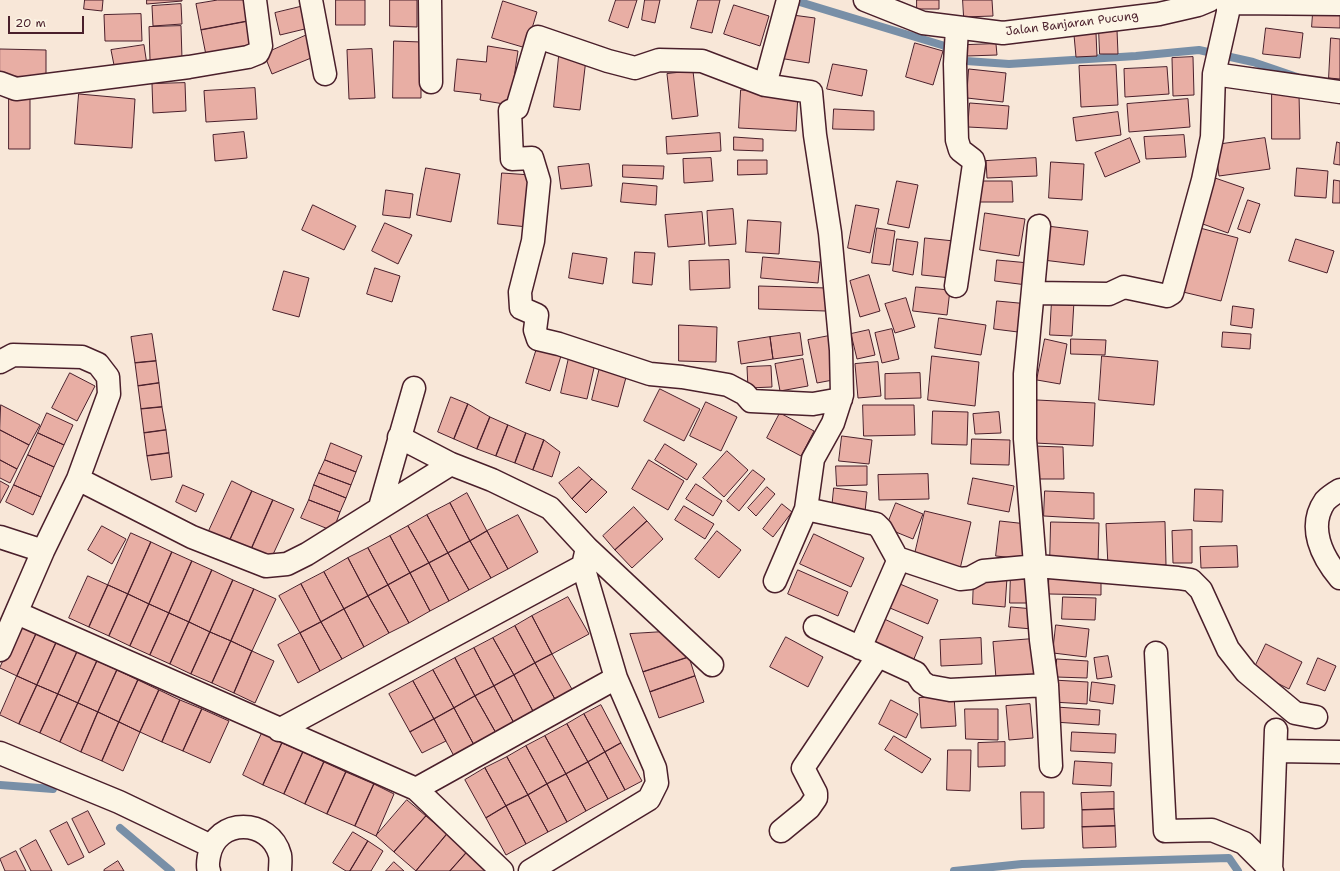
<!DOCTYPE html>
<style>
body{margin:0}
#map{position:relative;width:1340px;height:871px;overflow:hidden;background:#f8e7d8;font-family:"Shantell Sans",sans-serif}
canvas{display:block}
.scale{position:absolute;left:8px;top:16px;width:76px;height:18px;box-sizing:border-box;border:2px solid #4a1f2b;border-top:0;padding-left:5px;font-size:12px;line-height:14px;white-space:nowrap;color:#4a1f2b;-webkit-text-stroke:3px #fcf5e5;paint-order:stroke}
</style>
<div id="map">
<canvas width="1340" height="871"></canvas>
<div class="scale">20 m</div>
</div>
<script>
const g = document.querySelector('canvas').getContext('2d');
g.lineJoin = 'round';
function trace(path, color, width, dash) {
  g.strokeStyle = color;
  g.lineWidth = width;
  g.lineCap = dash ? 'butt' : 'round';
  g.setLineDash(dash || []);
  g.stroke(path);
}
function fill(path, color) {
  g.fillStyle = color;
  g.fill(path, 'evenodd');
}
function write(font, color, halo, rows, align = 'center') {
  g.font = font + ' "Shantell Sans",sans-serif';
  g.lineWidth = 3;
  g.setLineDash([]);
  g.textBaseline = 'middle';
  g.strokeStyle = halo;
  g.fillStyle = color;
  for (const [text, x, y, turn = 0] of rows) {
    g.save();
    g.translate(x, y);
    g.rotate((+turn || 0) * Math.PI / 180);
    g.textAlign = isNaN(turn) ? turn : align;
    if (halo) g.strokeText(text, 0, 0);
    g.fillText(text, 0, 0);
    g.restore();
  }
}
const stream = new Path2D(`
 M793,0l152,46 7,14 57,4 127,-8 63,-6 54,12 44,15
 M0,785l53,4
 M120,828l51,43
 M954,871l68,-7 207,-6 9,13`);
const building = new Path2D(`
 M85,0h18l-1,11 -18,-2z
 M147,0h35v1l-35,3z
 M218,0h27l4,21 -48,9 -5,-26z
 M336,0h29v25h-29z
 M390,0h27v27l-27,-1z
 M616,0h21l-9,28 -19,-7z
 M645,0h15l-5,23 -13,-3z
 M698,0h22l-8,33 -21,-5z
 M917,0h22v9h-22z
 M963,0h29l1,16 -29,1z
 M503,1l34,11 -11,36 -34,-10z
 M181,4l1,20 -29,2 -1,-20z
 M308,5l5,22 -33,8 -5,-22z
 M734,5l35,11 -9,30 -36,-12z
 M1313,13l27,1v14l-28,-1z
 M141,14l1,27h-37l-1,-26z
 M785,14l30,4 -6,45 -30,-5z
 M249,21l5,30 -47,9 -6,-30z
 M181,26l1,33 -32,1 -1,-33z
 M1266,28l37,5 -3,25 -37,-4z
 M1099,30h18l1,24h-18z
 M1096,33l1,23 -21,1 -2,-22z
 M307,35l9,21 -44,18 -8,-20z
 M1331,38l9,1v40l-11,-1z
 M394,41l27,1v56h-28z
 M915,43l28,8 -10,34 -27,-8z
 M996,44l1,11 -30,1v-11z
 M144,45l3,20 -32,5 -4,-20z
 M488,46l30,5 -8,54 -30,-5 1,-6 -27,-3 3,-32 29,3z
 M0,49l46,1v27l-46,-1z
 M372,49l3,49 -26,1 -2,-49z
 M559,56l27,3 -6,51 -26,-3z
 M1193,57l1,38 -21,1 -1,-38z
 M833,64l34,6 -5,26 -35,-7z
 M1116,65l2,40 -37,2 -2,-41z
 M1167,67l2,27 -44,3 -1,-28z
 M969,69l37,4 -3,29 -36,-4z
 M693,71l5,45 -26,3 -5,-45z
 M185,83l1,28 -33,2 -1,-29z
 M255,88l2,31 -51,3 -2,-31z
 M741,90l57,3 -2,38 -57,-3z
 M79,94l56,5 -3,49 -57,-4z
 M1272,94h27l1,45h-28z
 M9,96h21v53h-21z
 M1188,99l2,28 -61,5 -2,-28z
 M970,103l39,3 -2,23 -39,-2z
 M834,109l40,2v19l-41,-1z
 M1118,112l3,23 -45,6 -3,-23z
 M244,132l3,26 -32,3 -2,-26z
 M720,133l1,18 -54,3 -1,-17z
 M1184,135l2,22 -40,2 -2,-22z
 M734,137l29,2v12l-29,-1z
 M1130,138l10,24 -35,15 -10,-24z
 M1265,138l5,31 -51,7 -4,-31z
 M1337,142l3,1v22l-6,-1z
 M711,158l2,23 -29,2 -1,-24z
 M1036,158l1,18 -50,2 -1,-17z
 M738,160h29v14l-29,1z
 M1051,162l33,2 -2,36 -33,-2z
 M589,164l3,22 -31,3 -3,-22z
 M623,165l41,1 -1,13 -40,-2z
 M426,168l34,6 -9,48 -34,-7z
 M1297,168l31,3 -2,27 -31,-2z
 M502,173l29,2 -3,52 -30,-3z
 M1215,178l29,10 -16,45 -28,-10z
 M1334,180l6,1v22h-7z
 M897,181l21,4 -9,43 -21,-4z
 M979,181h33l1,21h-34z
 M623,183l34,3 -1,19 -35,-3z
 M386,190l27,4 -3,24 -27,-3z
 M1248,200l12,4 -10,29 -12,-4z
 M313,205l43,21 -12,24 -42,-20z
 M856,205l23,4 -9,44 -22,-5z
 M733,209l3,35 -27,2 -2,-35z
 M702,212l3,32 -37,3 -3,-32z
 M985,213l40,6 -6,37 -39,-6z
 M748,220l33,2 -2,32 -33,-2z
 M385,223l27,12 -14,29 -26,-13z
 M1047,226l41,5 -4,34 -41,-5z
 M877,228l18,3 -5,34 -18,-2z
 M1200,228l38,10 -17,63 -38,-9z
 M925,238l29,3 -3,37 -29,-3z
 M897,239l21,3 -5,33 -20,-4z
 M1296,239l38,12 -7,22 -38,-12z
 M635,252l20,1 -3,32 -19,-2z
 M573,253l34,5 -4,26 -34,-6z
 M763,257l57,5 -2,21 -57,-5z
 M729,260l1,28 -40,2 -1,-29z
 M997,260l32,3 -2,22 -32,-4z
 M375,268l25,8 -8,26 -25,-8z
 M284,271l25,7 -10,39 -26,-7z
 M869,275l11,36 -20,6 -10,-36z
 M759,286l68,2 -1,23 -67,-2z
 M916,287l34,3 -3,25 -34,-4z
 M906,298l9,29 -20,6 -10,-29z
 M1052,300l22,1 -2,35 -22,-1z
 M997,301l32,3 -3,29 -32,-4z
 M1233,306l21,3 -2,19 -21,-3z
 M939,318l47,7 -5,30 -46,-7z
 M679,325l38,2 -1,35 -37,-1z
 M892,329l7,30 -17,4 -7,-30z
 M869,330l6,25 -18,4 -6,-25z
 M1223,332l28,2 -1,15 -28,-2z
 M800,333l3,22 -30,4 -3,-22z
 M152,334l4,27 -21,2 -4,-26z
 M829,336l9,43 -21,4 -9,-43z
 M770,337l3,22 -32,5 -3,-22z
 M1045,339l22,5 -7,40 -23,-4z
 M1071,339l35,1 -1,15 -34,-1z
 M537,348l24,8 -11,35 -24,-8z
 M570,353l26,6 -9,40 -26,-6z
 M932,356l47,6 -4,44 -47,-6z
 M1102,356l56,5 -4,44 -55,-5z
 M803,359l5,27 -28,5 -5,-27z
 M156,361l3,22 -21,3 -3,-23z
 M878,362l3,34 -23,2 -3,-34z
 M601,363l27,7 -10,37 -26,-7z
 M771,366l1,21 -24,1 -1,-21z
 M70,373l25,13 -18,35 -25,-13z
 M920,373l1,25 -36,1v-25z
 M159,383l3,24 -21,2 -3,-23z
 M660,389l40,20 -16,32 -40,-20z
 M451,397l17,7 -14,35 -16,-7z
 M1037,400l58,3 -2,43 -58,-3z
 M706,402l31,15 -16,34 -31,-15z
 M468,404l22,13 -13,32 -23,-10z
 M1,405l39,20 -11,20 -29,-15z
 M863,405h51l1,30 -51,1z
 M162,407l4,23 -22,3 -3,-24z
 M933,411l35,1 -1,33 -35,-1z
 M999,412l2,21 -26,1 -2,-20z
 M47,413l26,12 -9,20 -26,-12z
 M780,413l34,18 -13,25 -34,-18z
 M490,417l18,8 -12,31 -19,-7z
 M508,425l18,8 -11,30 -19,-7z
 M0,430l29,15 -12,24 -17,-9z
 M166,430l3,23 -22,3 -3,-23z
 M38,433l26,12 -10,22 -26,-12z
 M526,433l18,7 -11,30 -18,-7z
 M842,436l30,4 -3,24 -30,-3z
 M972,439l38,1 -1,25 -38,-1z
 M544,440l16,12 -8,25 -19,-7z
 M331,443l31,13 -6,16 -31,-12z
 M665,444l32,20 -10,16 -32,-20z
 M1033,446l30,1 1,32h-31z
 M727,451l21,19 -24,27 -21,-19z
 M169,453l3,24 -21,3 -4,-24z
 M28,455l26,12 -13,30 -27,-12z
 M0,460l17,9 -7,14 -10,-5z
 M325,460l31,12 -5,13 -32,-12z
 M649,460l35,21 -16,29 -36,-21z
 M836,466h31v19l-30,1z
 M579,467l13,12 -20,20 -13,-16z
 M753,470l12,9 -26,32 -12,-10z
 M319,473l32,12 -5,13 -32,-13z
 M928,474l1,25 -50,1 -1,-25z
 M973,478l41,8 -5,26 -41,-8z
 M592,479l15,13 -21,21 -14,-14z
 M0,481l9,5 -9,17z
 M232,481l20,10 -23,51 -21,-9z
 M696,484l26,17 -9,15 -27,-17z
 M14,485l27,12 -8,18 -27,-13z
 M183,485l21,9 -8,18 -20,-10z
 M314,485l32,13 -6,14 -31,-12z
 M767,487l8,7 -19,22 -8,-8z
 M834,488l33,4 -2,20 -33,-3z
 M1195,489l28,1 -1,32 -28,-1z
 M252,491l21,9 -23,52 -21,-10z
 M1045,491l49,2v26l-50,-3z
 M467,493l20,38 -17,10 -20,-38z
 M273,500l21,9 -24,52 -20,-9z
 M309,500l31,12 -7,19 -32,-13z
 M450,503l20,38 -22,12 -21,-38z
 M896,503l27,11 -10,25 -27,-11z
 M782,504l10,8 -19,25 -10,-8z
 M684,506l30,18 -9,15 -30,-19z
 M634,507l13,14 -32,29 -12,-14z
 M925,511l46,11 -11,47 -46,-11z
 M427,515l21,38 -19,10 -21,-37z
 M518,515l20,37 -30,17 -21,-38z
 M647,521l16,18 -31,29 -17,-18z
 M1000,521l27,3 -3,35 -28,-3z
 M1051,522l48,1 -1,42 -48,-1z
 M1165,522l1,43 -58,1 -2,-42z
 M102,526l24,13 -14,25 -24,-14z
 M408,526l21,37 -19,10 -20,-37z
 M1192,530v33h-19l-1,-32z
 M487,531l21,38 -17,9 -21,-37z
 M717,531l24,19 -22,28 -24,-19z
 M131,533l20,9 -23,52 -20,-9z
 M814,534l50,24 -13,29 -51,-23z
 M390,536l20,37 -22,12 -20,-37z
 M470,541l21,37 -22,12 -21,-37z
 M151,542l21,10 -23,52 -21,-10z
 M1237,546l1,21 -37,1 -1,-21z
 M368,548l20,37 -20,11 -20,-38z
 M172,552l20,9 -23,52 -20,-9z
 M448,553l21,37 -20,11 -20,-38z
 M348,558l20,38 -24,13 -20,-37z
 M192,561l20,9 -23,52 -20,-9z
 M429,563l20,38 -19,10 -20,-38z
 M212,570l21,10 -23,52 -21,-10z
 M798,570l50,22 -10,24 -50,-22z
 M1011,570l17,1 -1,32h-17z
 M324,572l20,37 -23,13 -20,-38z
 M410,573l20,38 -21,12 -21,-38z
 M88,576l20,9 -19,42 -20,-9z
 M974,576l33,2 -2,29 -32,-3z
 M1049,578l52,1v16l-52,-1z
 M233,580l21,9 -23,52 -21,-9z
 M301,584l20,38 -21,11 -21,-37z
 M900,584l38,16 -10,24 -38,-16z
 M108,585l20,9 -19,42 -20,-9z
 M388,585l21,38 -20,10 -21,-37z
 M254,589l22,10 -24,52 -21,-10z
 M128,594l21,10 -19,42 -21,-10z
 M368,596l21,37 -25,14 -20,-38z
 M568,597l21,37 -37,20 -20,-38z
 M1063,597l33,1 -1,22 -33,-1z
 M149,604l20,9 -19,42 -20,-9z
 M1011,607l23,2 -2,20 -23,-2z
 M344,609l20,38 -22,12 -21,-37z
 M169,613l20,9 -19,42 -20,-9z
 M532,616l20,38 -17,9 -20,-37z
 M880,617l43,20 -12,29 -44,-20z
 M189,622l21,10 -19,42 -21,-10z
 M321,622l21,37 -22,12 -20,-38z
 M1056,625l33,4 -3,28 -33,-4z
 M19,626l17,8 -19,42 -17,-8z
 M515,626l20,37 -21,12 -21,-37z
 M210,632l21,9 -19,42 -21,-9z
 M661,632l28,25 -46,15 -13,-38z
 M300,633l20,38 -22,12 -20,-38z
 M36,634l20,9 -19,42 -20,-9z
 M786,637l37,20 -15,30 -38,-20z
 M493,638l21,37 -20,11 -20,-38z
 M981,638l1,26 -41,2 -1,-26z
 M1033,639l2,36 -39,3 -3,-36z
 M231,641l21,10 -18,42 -22,-10z
 M56,643l21,9 -19,42 -21,-9z
 M1266,644l36,18 -13,27 -36,-18z
 M474,648l20,38 -19,10 -20,-38z
 M252,651l22,10 -19,42 -21,-10z
 M77,652l20,9 -19,42 -20,-9z
 M552,654l21,37 -17,10 -21,-38z
 M1108,656l4,21 -15,2 -3,-21z
 M689,657l6,19 -45,16 -7,-20z
 M455,658l20,38 -21,12 -21,-38z
 M1318,658l18,8 -11,25 -18,-7z
 M1057,659l31,2 -1,17 -31,-1z
 M97,661l20,9 -19,42 -20,-9z
 M535,663l21,38 -22,12 -20,-38z
 M117,670l21,10 -19,42 -21,-10z
 M433,670l21,38 -20,11 -21,-38z
 M514,675l20,38 -20,10 -20,-37z
 M17,676l20,9 -18,39 -19,-9z
 M695,676l9,26 -45,16 -9,-26z
 M138,680l21,10 -19,42 -21,-10z
 M1053,680l35,2 -1,22 -35,-2z
 M413,681l21,38 -24,13 -21,-38z
 M1092,682l23,3 -2,19 -23,-3z
 M37,685l21,9 -18,39 -21,-9z
 M494,686l20,37 -18,10 -21,-37z
 M159,690l21,10 -18,42 -22,-10z
 M58,694l20,9 -18,39 -20,-9z
 M475,696l21,37 -22,12 -20,-37z
 M954,696l2,30 -35,2 -2,-30z
 M180,700l22,9 -19,42 -21,-9z
 M891,700l27,14 -12,24 -27,-14z
 M78,703l20,9 -17,40 -21,-10z
 M1030,704l3,34 -24,2 -3,-34z
 M601,705l20,38 -16,9 -21,-38z
 M1056,707l44,3 -1,15 -45,-3z
 M454,708l20,37 -20,11 -20,-37z
 M202,709l27,12 -19,42 -27,-12z
 M965,709h33v31l-32,-1z
 M98,712l21,10 -17,39 -21,-9z
 M584,714l21,38 -17,10 -21,-38z
 M434,719l12,22 -24,12 -12,-21z
 M119,722l21,10 -17,39 -21,-10z
 M567,724l21,38 -22,12 -21,-38z
 M1072,732l44,2 -1,19 -44,-2z
 M262,733l20,10 -19,42 -20,-10z
 M545,736l21,38 -19,10 -21,-38z
 M894,736l37,23 -9,14 -37,-23z
 M1005,742v24l-27,1v-24z
 M282,743l21,9 -19,42 -21,-9z
 M621,743l21,38 -17,9 -20,-38z
 M526,746l21,38 -19,11 -21,-38z
 M948,750h23l-1,41 -23,-1z
 M303,752l21,10 -19,42 -21,-10z
 M605,752l20,38 -17,9 -20,-37z
 M507,757l21,38 -22,11 -21,-38z
 M1075,761l37,2 -1,23 -38,-2z
 M324,762l22,10 -19,42 -22,-10z
 M588,762l20,37 -22,12 -20,-37z
 M485,768l21,38 -20,12 -21,-38z
 M346,772l28,12 -19,42 -28,-12z
 M566,774l20,37 -19,11 -20,-38z
 M374,784l20,10 -18,42 -21,-10z
 M547,784l20,38 -19,10 -20,-37z
 M1021,792h23v36l-22,1z
 M1114,792v17l-32,1 -1,-17z
 M528,795l20,37 -22,12 -20,-38z
 M407,800l19,16 -32,36 -18,-16z
 M506,806l20,38 -20,11 -20,-37z
 M1114,809l1,17 -33,1v-17z
 M88,811l17,33 -16,9 -17,-34z
 M426,816l21,18 -31,37 -22,-19z
 M67,822l17,35 -16,8 -18,-34z
 M1115,826l1,21 -33,1 -1,-21z
 M353,832l15,9 -18,30h-4l-13,-8z
 M447,834l20,18 -17,19h-34z
 M36,840l16,31h-21l-11,-22z
 M368,841l15,10 -12,20h-21z
 M16,851l10,20h-21l-5,-12z
 M467,852l22,19h-39z
 M118,861l6,10h-20v-1z
 M394,862l10,9h-18z`);
const minor = new Path2D(`
 M311,0l14,74
 M430,0l1,82
 M865,0l58,23 80,10 156,-19 39,-9 12,-5
 M1231,0l7,3 102,1
 M1214,74l126,18
 M0,83l16,6 173,-22 59,-10 10,-4 3,-7 -6,-46
 M765,85l23,-85
 M1039,226l-14,148v65l16,201 6,45 4,81
 M956,286l18,-122 -1,-4 -13,-10 -3,-10 -2,-76 2,-36
 M1033,293l76,1 15,-7 43,9 5,-3 31,-113 9,-43 2,-63 14,-62v-12
 M0,362l13,-7 69,2 16,7 10,13 1,17 -31,85 -35,72 -43,99
 M399,437l52,27 41,16 58,28 37,40 125,117
 M78,479l114,58 74,29 21,-2 20,-10 144,-90
 M1340,490c-5,3 -11,7 -15,11 -18,26 -3,56 15,77
 M380,507l34,-119
 M806,509l70,15 5,5 16,29 63,21 10,-1 13,-7 54,-5 141,12 13,2 10,10 27,59 18,23 49,41 21,4
 M0,537l43,14
 M775,581l31,-72 7,-50 20,-36 9,-28 -1,-45 -11,-117 -15,-98 -4,-43 -46,-7 -63,-24 -43,-1 -24,8 -27,-7 -70,-24 -21,71 -7,3 2,48 20,-1 7,23 -6,60 -13,51 1,16 16,7 -2,15 3,9 21,5 91,30 32,3 46,8 17,9 6,7 62,3 28,-5
 M17,613l399,176 86,82
 M815,627l101,46 6,9 6,4 22,4 97,-5
 M860,648l39,-89
 M1156,653l9,178 47,-1 32,13 28,28
 M279,730l304,-164
 M1276,751l64,1
 M0,753l119,49 92,44
 M416,789l200,-111
 M781,831l28,-23 7,-10v-5l-13,-25 75,-112
 M1271,870l5,-140
 M209,871c-2,-5 -1,-9 0,-15 7,-39 61,-38 71,-1 1,5 0,11 0,16
 M530,871l119,-72 8,-16 -2,-15 -39,-90 -33,-112 4,-18`);
const streetNames = [
 ["Jalan Banjaran Pucung",1072,24,-7]
];
trace(stream, '#788fa7', 8);
fill(building, '#e8aea4');
trace(building, '#4a1f2b', 1);
trace(minor, '#4a1f2b', 25);
trace(minor, '#fcf5e5', 22);
write('12px', '#4a1f2b', '#fcf5e5', streetNames);
</script>
